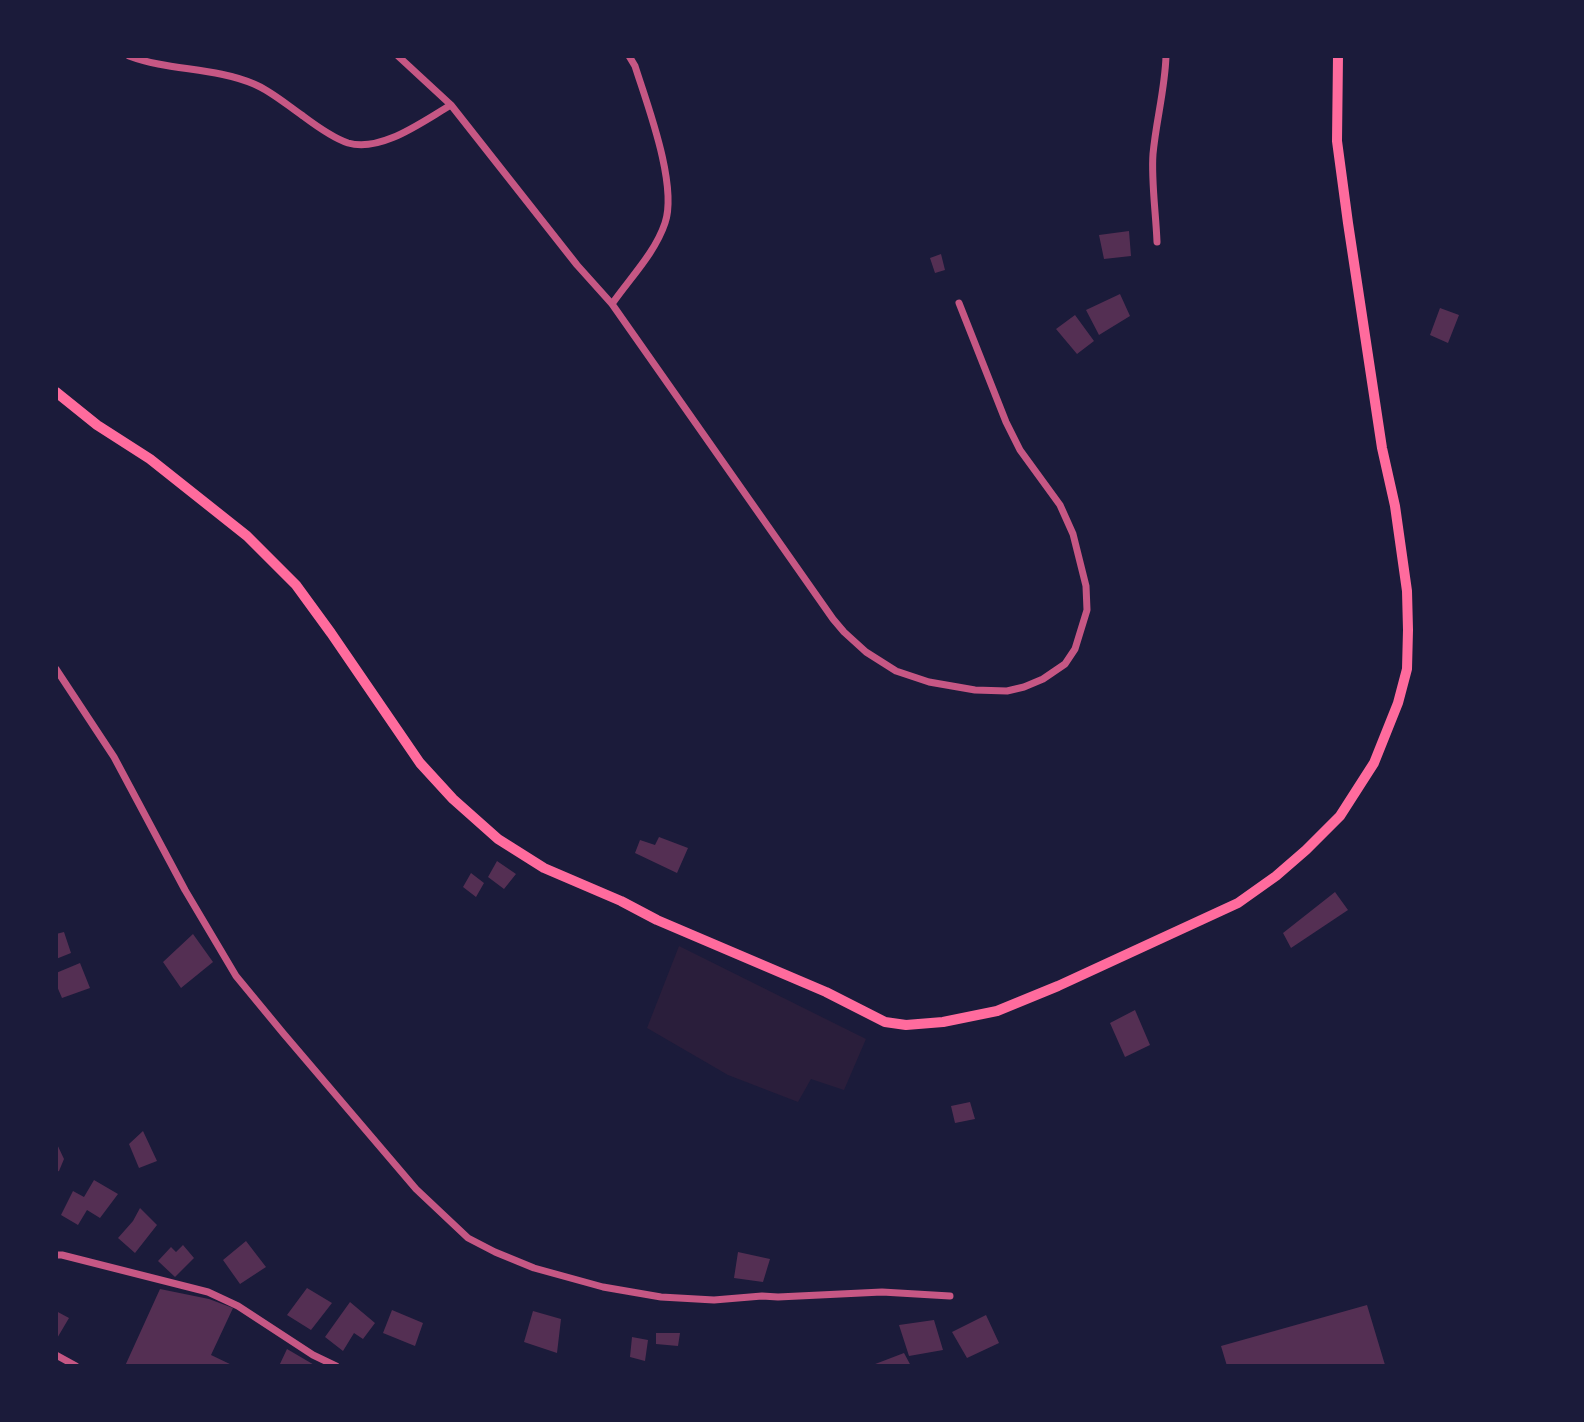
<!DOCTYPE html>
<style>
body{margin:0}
#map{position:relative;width:1584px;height:1422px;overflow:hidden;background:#1b1b3a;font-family:"Work Sans",sans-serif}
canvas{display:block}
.frame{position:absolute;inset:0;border:58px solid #1b1b3a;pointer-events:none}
</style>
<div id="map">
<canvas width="1584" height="1422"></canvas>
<div class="frame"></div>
</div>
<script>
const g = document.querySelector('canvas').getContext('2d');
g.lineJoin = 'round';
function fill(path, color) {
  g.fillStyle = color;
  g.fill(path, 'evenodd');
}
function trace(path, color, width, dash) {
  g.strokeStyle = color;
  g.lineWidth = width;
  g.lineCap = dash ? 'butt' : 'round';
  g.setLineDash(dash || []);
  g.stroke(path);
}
const green = new Path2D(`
 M679,946l187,93 -22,51 -33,-11 -13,23 -70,-27 -81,-47z`);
const building = new Path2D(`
 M1129,231l2,25 -27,3 -5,-24z
 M941,254l4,16 -10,3 -5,-15z
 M1120,294l10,22 -31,19 -13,-25z
 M1440,308l19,7 -11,28 -18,-8z
 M1075,315l19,26 -17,13 -21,-25z
 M659,837l29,11 -11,25 -42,-20 5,-13 15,5z
 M497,861l19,13 -12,15 -16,-12z
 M471,873l13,10 -8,14 -13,-10z
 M1335,892l13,18 -57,38 -8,-15z
 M64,932l7,21 -15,6v-25z
 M193,934l20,28 -32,26 -18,-26z
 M80,963l10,25 -28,10 -6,-14v-11z
 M1135,1010l15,35 -25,12 -15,-34z
 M970,1102l5,17 -20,4 -4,-17z
 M143,1131l14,30 -18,7 -10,-24z
 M56,1142l8,17 -5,12 -3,1z
 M94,1180l24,14 -18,24 -13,-8 -9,15 -17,-10 12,-24 11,6z
 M140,1208l17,17 -22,28 -17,-15 15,-17z
 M246,1241l20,26 -26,17 -17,-24z
 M183,1245l11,13 -19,19 -17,-16 13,-14 5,5z
 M738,1252l32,7 -7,23 -29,-4z
 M307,1288l25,15 -21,27 -24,-15z
 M160,1289l49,10 24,9 -22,47 23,11h-109z
 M350,1302l25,21 -12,16 -9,-6 -11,18 -18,-14z
 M1367,1305l18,60 -8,1h-150l-6,-20z
 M392,1310l31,13 -8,23 -32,-13z
 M56,1311l13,7 -13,22z
 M533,1311l28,8 -4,34 -33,-11z
 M986,1315l13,28 -32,15 -15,-26z
 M934,1320l9,30 -34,6 -10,-31z
 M656,1333h24l-2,13 -22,-2z
 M632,1337l16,3 -3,21 -15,-4z
 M287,1349l29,17h-37z
 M904,1353l7,13h-41z`);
const minor = new Path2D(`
 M129,56c40,15 85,11 125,28 17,7 33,21 49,32 12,9 30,22 45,27 33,10 75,-22 103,-38l-53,-49
 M451,105l126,160 35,39c18,-26 43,-51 53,-81 13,-38 -18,-119 -30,-157l-6,-10
 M1157,242c-1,-28 -6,-62 -4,-88 3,-33 12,-65 13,-98
 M612,304l221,315 11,13 22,20 30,19 33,11 46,8 32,1 17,-4 19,-8 22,-15 10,-15 12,-39 -1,-24 -13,-52 -13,-29 -40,-55 -14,-28 -47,-119
 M56,669l58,88 71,133 51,86 47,57 133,156 52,49 27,14 39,16 69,19 58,10 53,3 48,-4 16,1 104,-5 68,4
 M56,1255h6l146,37 30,14 75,49 23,11
 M56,1355l20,11`);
const secondary = new Path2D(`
 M56,392l41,33 53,34 97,77 49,49 35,48 89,130 33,36 45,40 46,29 77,33 36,19 169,72 59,30 21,3 37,-3 54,-11 61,-25 180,-83 38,-27 30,-26 34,-34 34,-53 24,-60 9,-34 1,-39 -1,-39 -12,-85 -13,-58 -34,-225 -11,-82 1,-85`);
fill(green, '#2a1e3b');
fill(building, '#542f53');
trace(minor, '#c65784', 7);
trace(secondary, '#ff6b9d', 10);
</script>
